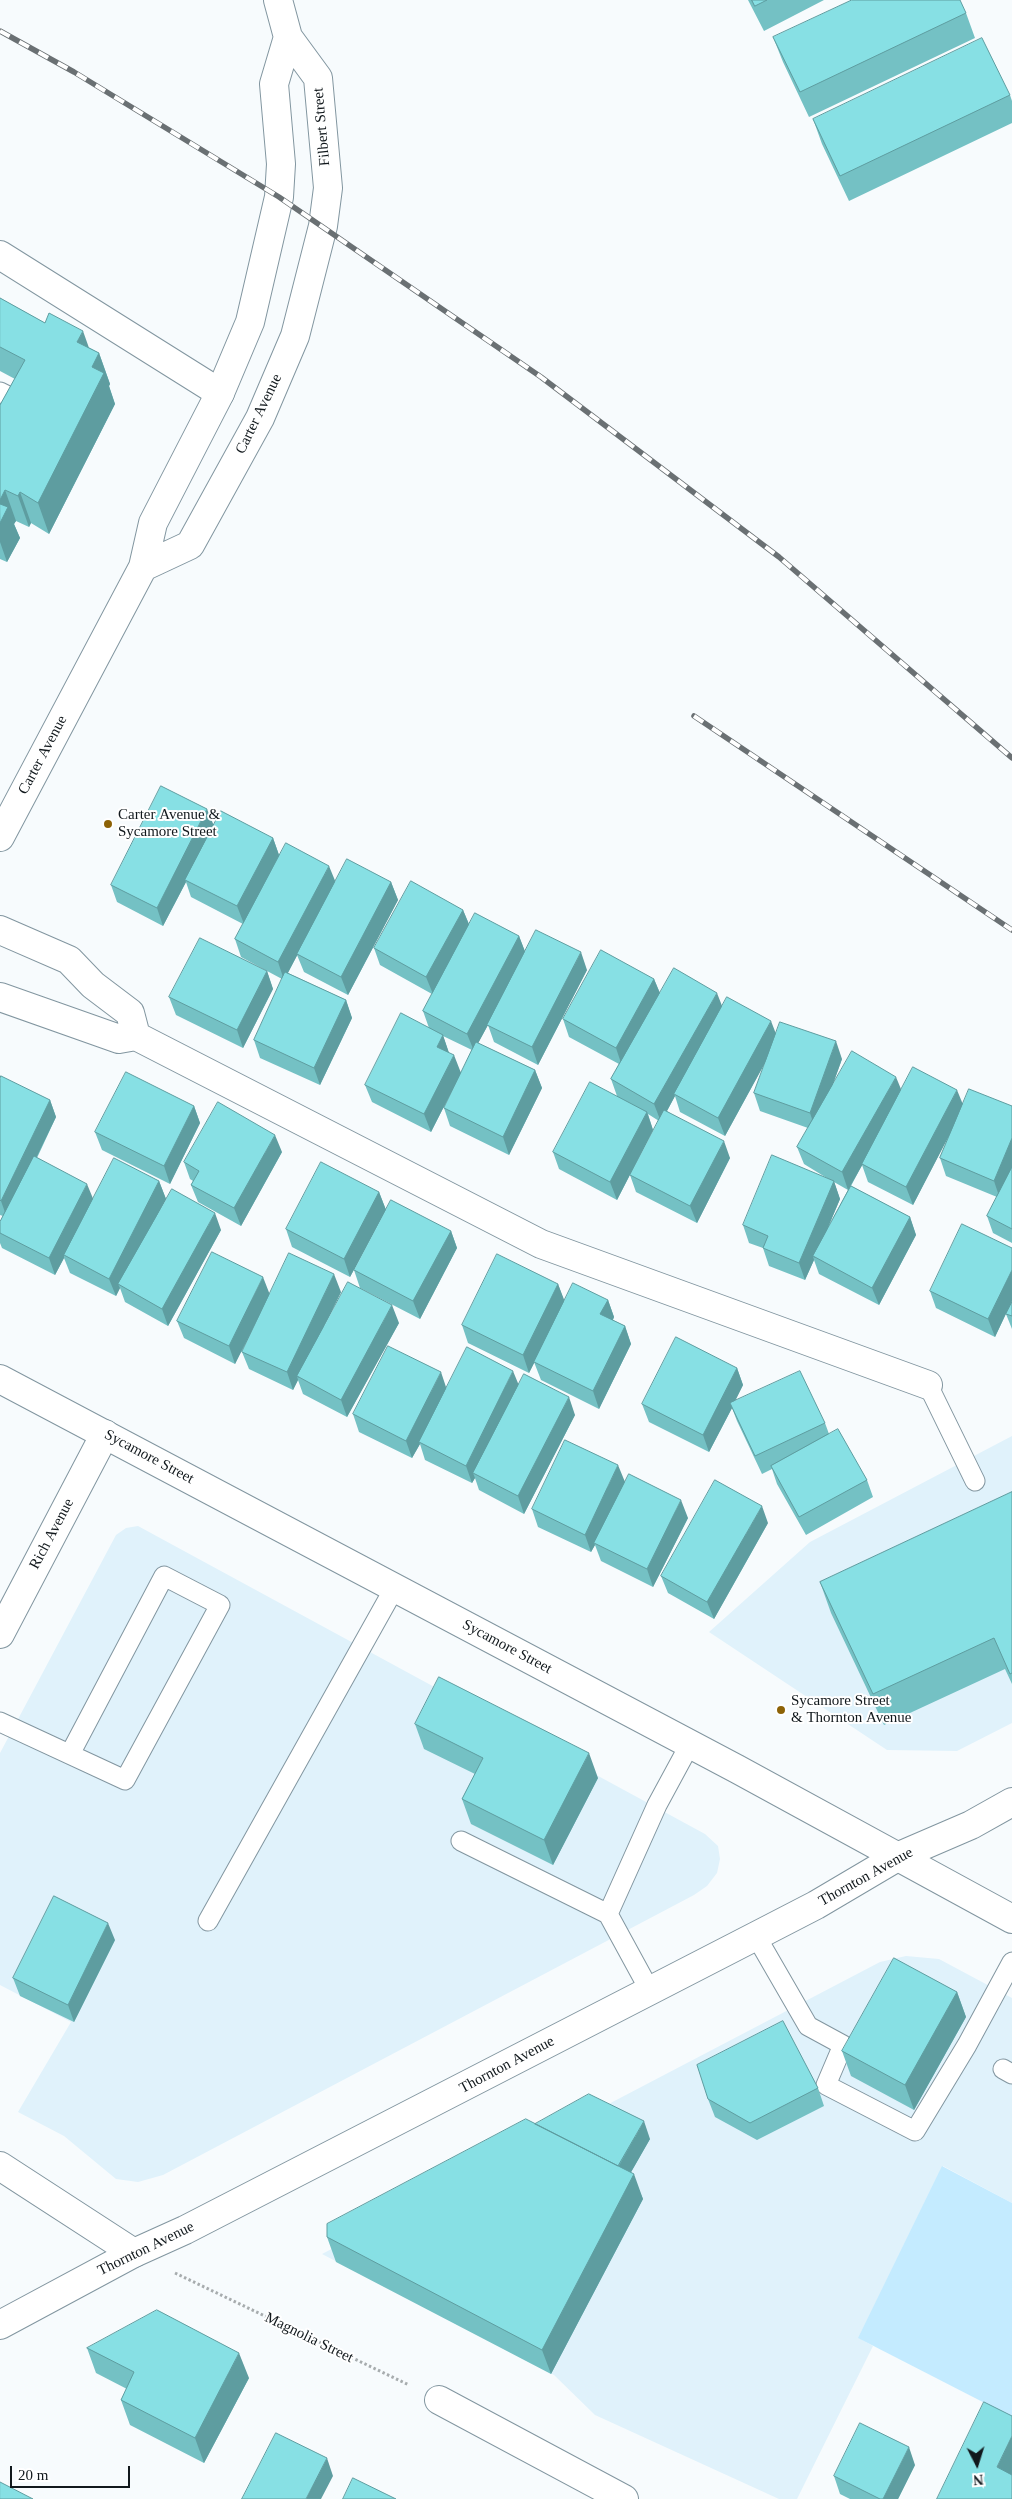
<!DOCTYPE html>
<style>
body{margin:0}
#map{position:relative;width:1012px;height:2499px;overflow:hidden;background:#f7fbfd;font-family:"Times New Roman",serif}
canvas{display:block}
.north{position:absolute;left:952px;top:2439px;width:50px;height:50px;-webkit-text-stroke:4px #fff;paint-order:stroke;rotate:175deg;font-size:14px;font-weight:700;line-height:20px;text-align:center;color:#11181c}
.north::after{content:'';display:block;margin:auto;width:18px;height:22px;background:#11181c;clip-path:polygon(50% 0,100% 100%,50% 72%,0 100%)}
.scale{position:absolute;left:10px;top:2466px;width:120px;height:22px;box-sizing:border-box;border:2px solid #11181c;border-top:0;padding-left:6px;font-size:15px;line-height:18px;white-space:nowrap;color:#11181c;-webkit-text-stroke:4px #fff;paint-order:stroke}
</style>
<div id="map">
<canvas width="1012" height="2499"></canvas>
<div class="north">N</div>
<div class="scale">20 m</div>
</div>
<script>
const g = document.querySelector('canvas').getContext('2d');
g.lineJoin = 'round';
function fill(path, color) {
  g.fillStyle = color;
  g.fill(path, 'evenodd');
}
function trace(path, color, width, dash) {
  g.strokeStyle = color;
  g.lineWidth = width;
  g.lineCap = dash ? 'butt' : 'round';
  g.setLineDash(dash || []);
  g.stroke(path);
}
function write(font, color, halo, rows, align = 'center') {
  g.font = font + ' "Times New Roman",serif';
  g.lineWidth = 4;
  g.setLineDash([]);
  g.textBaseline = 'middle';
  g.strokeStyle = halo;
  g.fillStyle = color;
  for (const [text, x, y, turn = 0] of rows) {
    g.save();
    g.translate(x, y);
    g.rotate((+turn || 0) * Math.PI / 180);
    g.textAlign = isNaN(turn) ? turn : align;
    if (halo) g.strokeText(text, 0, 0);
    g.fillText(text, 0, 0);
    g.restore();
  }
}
const built = new Path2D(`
 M1012,1436v287l-55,28 -70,-1 -178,-118 101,-90z
 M138,1526l567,308 13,12 2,13 -3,14 -10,13 -13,9 -531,280 -25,7 -22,-3 -52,-43 -46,-24 53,-90 -71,-37v-232l116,-218 10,-7z
 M906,1956l33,3 73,39v205l-69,-37 -84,172 14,8 -76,153h-18l-184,-84 -41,-40 -232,-121 558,-292z`);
const green = new Path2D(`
 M942,2166l70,37v214l-154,-79z`);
const path = new Path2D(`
 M175,2273l234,112`);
const service = new Path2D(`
 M0,392l14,7
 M928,1385l47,96
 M0,1722l125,58 95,-175 -56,-29 -94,178
 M461,1841l147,73 49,-109 33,-61
 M608,1914l42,77
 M208,1921l187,-334
 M756,1936l52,90 35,19 -17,40 89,46 52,-86 45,-83
 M1003,2069l9,5`);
const minor = new Path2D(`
 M0,255l220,138
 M0,930l69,30 24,25 37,28 6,23
 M0,997l119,42 17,-3 405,208 387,141
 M0,1634l105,-200
 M0,2166l134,87
 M439,2400l185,99`);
const tertiary = new Path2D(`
 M143,567l47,-22 70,-127 35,-82 28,-110 5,-38 -10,-110 -30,-41 -10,-37
 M0,837l143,-270 10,-44 67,-130 30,-71 29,-125 2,-33 -7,-80 14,-47
 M0,1379l737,390 275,150`);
const secondary = new Path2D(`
 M0,2325l134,-72 51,-23 571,-294 60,-31 83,-49 72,-31 41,-23`);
const rail = new Path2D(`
 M0,31l74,41 205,125 262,180 238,180 233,201
 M694,716l318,214`);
const wall = new Path2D(`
 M748,0h76l-60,31z
 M966,13l9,25 -166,79 -26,-55 -10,-25z
 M1010,95l2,6v22l-163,78 -27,-57 -9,-25z
 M0,298l99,55 11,31 -1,2 6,18 -66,130 -18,-11 -2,4 -13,-6 -2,3 6,14 -13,24 -7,-3v-154l15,-26 -15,-8z
 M213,825l60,13 6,17 56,27h56l7,18 -50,95 -44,-23 -7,-17 -9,18 58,27 6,18 -32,67 -60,-27 -6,-18 28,-61 -41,-22 -6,-18 8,-15 -52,-27 -5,-15 -23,44 -46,-24 -6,-17z
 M463,910l6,14 50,12 6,16 62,18 -49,95 -44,-23 -6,-17 -10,18 57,27 7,18 -33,67 -59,-29 -6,-18 28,-58 -29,-14 6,17 12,20 -30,59 -59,-30 -7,-17 64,-57 -6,-17 9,-17 -52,-29 -6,-17z
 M267,971l6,18 -30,59 -67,-33 -7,-18z
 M654,979l6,14 62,13 54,27 66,26 -9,25 68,6 62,14 49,2v137l-19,-10 -6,-17 10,-19 -51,-21 -6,-18 10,-25 -37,72 -45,-23 -6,-17 -11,21 59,31 6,18 -37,70 -60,-31 -5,-14 -9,20 -36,-14 -6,-18 -14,-5 -6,-18 87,-45 -26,-16 -7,-17 11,-19 -48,-17 -6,-18 12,-32 -41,75 -45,-24 -5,-16 -8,15 63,47 -33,65 -61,-31 -6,-17 29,-54 -11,-7 5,16 -36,70 -58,-31 -6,-17 64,-56 -6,-17 8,-15 -50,-27 -6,-18zM834,1182l14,8 -21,40 13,-31z
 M0,1079l50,21 6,17 -19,41 56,41 66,-18 7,18 -9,17 64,14 -53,96 -43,-24 -5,-14 -4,8 -46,-23 -6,-15 -9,17 -53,-27 -2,-5v-21l3,-6 -3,-1z
 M194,1106l6,17 -30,61 -68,-34 -7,-18z
 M282,1152l-41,74 -43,-24 -7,-17 2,-4 -3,-2 -6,-17z
 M379,1192l7,18 -36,67 -58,-30 -6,-18z
 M451,1231l6,17 -37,71 -60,-31 -6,-18z
 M1012,1248v53l-17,36 -59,-29 -6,-17z
 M558,1284l6,17 44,-1 6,17 -1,3 12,6 6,18 -32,65 -58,-29 -7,-18 3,-5 -8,16 -61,-30 -6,-18z
 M341,1292l-17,34 75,-3 -52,94 -44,-23 -5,-14 -5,10 -44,-21 -7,-17 25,-53 -32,65 -51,-26 -7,-17 93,-26z
 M1012,1302v27l-6,-15z
 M737,1368l6,17 -8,16 90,22 4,11 38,46 6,17 -67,38 -29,-51 -5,-15 -10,5 -25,-53 -5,-13 -23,44 -60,-30 -7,-18z
 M518,1384l57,31 -51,99 -45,-24 -4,-12 -3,5 -47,-23 -5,-16 -8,14 -53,-26 -6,-18 93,-26z
 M625,1482l63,36 -35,69 -52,-26 -6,-16 -4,7 -53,-25 -6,-18z
 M1012,1492v192l-7,-15 -121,56 -53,-112 -11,-31z
 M768,1523l-54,96 -46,-26 -7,-17z
 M415,1724l183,54 -45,87 -82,-41 -9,-25 13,-25 -51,-25z
 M115,1940l-41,82 -54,-26 -7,-18z
 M957,1992l9,25 -52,93 -63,-34 -9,-25z
 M818,2088l6,18 -67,34 -42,-23 -7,-18z
 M535,2124l115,15 -19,33 12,27 -92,175 -215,-112 -9,-25z
 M87,2348l162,30 -45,85 -74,-38 -9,-25 6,-11 -31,-16z
 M915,2465l-17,34h-48l-10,-5 -6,-18z`);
const shadedWall = new Path2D(`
 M83,331l11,31 5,-9 11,31 -1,2 6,18 -66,130 -11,-31 39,-161z
 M5,490l11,31 -2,3 6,14 -13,24 -7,-20v-42z
 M20,492l11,31 -2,4 -11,-31z
 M207,809l7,17 -29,54 1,2 -23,44 -6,-18z
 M273,838l6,17 -35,69 -7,-18z
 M329,866l7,17 -52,97 -6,-18z
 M391,882l7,18 -50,95 -7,-18z
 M463,910l7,17 -37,67 -7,-17z
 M519,936l7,18 -52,97 -7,-17z
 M581,952l6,18 -49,95 -6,-18z
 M267,971l6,18 -30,59 -6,-18z
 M654,979l7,17 -39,70 -6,-18z
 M717,993l7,18 -50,83 1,2 -14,26 -7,-18z
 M346,1000l6,18 -32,67 -6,-17z
 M771,1021l7,18 -53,97 -7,-18z
 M443,1035l6,18 -12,-6z
 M836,1041l6,18 -26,72 -6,-18z
 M454,1055l7,18 -30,59 -7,-18z
 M535,1070l7,18 -33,67 -6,-18z
 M896,1077l7,17 -55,96 -6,-18z
 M957,1090l7,17 -51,98 -7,-18z
 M50,1100l6,17 -49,101 -6,-17z
 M194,1106l6,17 -30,61 -6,-18z
 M647,1112l6,18 -36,70 -7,-18z
 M275,1135l7,17 -41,74 -7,-18z
 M1012,1138v33l-12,28 -6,-18z
 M724,1141l6,17 -33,65 -7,-17z
 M159,1181l7,18 -45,87 -3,-2 2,4 -4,8 -7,-17z
 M834,1181l6,18 -25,59 -2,-2 1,4 -9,20 -6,-17z
 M87,1184l7,17 -30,54v3l-9,17 -6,-17z
 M379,1192l7,18 -36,67 -6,-18z
 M215,1213l6,17 -53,96 -6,-17z
 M910,1217l6,18 -37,70 -7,-17z
 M451,1231l6,17 -37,71 -7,-18z
 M1012,1270v31l-17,36 -7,-18z
 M334,1274l7,18 -42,86 -2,-2 1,4 -5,10 -6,-18z
 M263,1277l7,18 -35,69 -6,-18z
 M558,1284l7,18 -36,71 -6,-18z
 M608,1300l6,17 -7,15 -7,-18z
 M392,1305l7,18 -52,94 -6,-17z
 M625,1326l6,18 -32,65 -6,-18z
 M737,1368l6,17 -11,22 -2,-4 2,5 -23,44 -6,-17z
 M513,1371l7,17 -47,85 2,5 -3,5 -6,-17z
 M441,1372l6,18 -28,52 1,2 -8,14 -6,-17z
 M569,1397l6,18 -51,99 -6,-18z
 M618,1465l7,17 -31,61 1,2 -4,7 -6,-17z
 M681,1500l7,18 -35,69 -6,-18z
 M762,1506l6,17 -54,96 -7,-17z
 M589,1753l9,25 -45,87 -9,-25z
 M108,1923l7,17 -41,82 -6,-17z
 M957,1992l9,25 -52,93 -9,-25z
 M644,2121l6,18 -28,49 -6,-17z
 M634,2174l9,25 -92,175 -9,-24z
 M239,2353l10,25 -45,85 -9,-25z
 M1012,2436v44l-15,-13z
 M909,2447l6,18 -17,34h-15z
 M327,2458l6,18 -12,23h-15z`);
const building = new Path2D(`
 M752,0h15l-12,6z
 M852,0h108l6,13 -166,79 -27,-55z
 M982,38l28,57 -170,81 -27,-57z
 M0,298l45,25 4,-10 34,18 -6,11 22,11 -7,14 12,6 -66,130 -18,-11 -2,4 -13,-6 -5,10v-95l25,-45 -25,-13z
 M0,504l8,3 -8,16z
 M161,786l46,23 -50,99 -46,-23z
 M221,811l52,27 -36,68 -52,-26z
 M286,843l43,23 -51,96 -43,-23z
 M347,859l44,23 -50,95 -44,-23z
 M411,881l52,29 -37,67 -52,-29z
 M475,913l44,23 -52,98 -44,-23z
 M536,930l45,22 -49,95 -45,-22z
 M200,938l67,33 -30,59 -68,-33z
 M601,950l53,29 -38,69 -53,-29z
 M674,968l43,25 -63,111 -43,-25z
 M285,972l61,28 -32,68 -60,-28z
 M727,997l44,24 -53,97 -44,-24z
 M401,1013l42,22 -6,12 17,8 -30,59 -59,-29z
 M780,1022l56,19 -26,72 -56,-20z
 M476,1042l59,28 -32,67 -59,-29z
 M852,1051l44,26 -54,95 -45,-25z
 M913,1067l44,23 -51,97 -44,-23z
 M126,1072l68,34 -30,60 -69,-34z
 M1,1076l49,24 -49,101 -1,-1v-121z
 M590,1082l57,30 -37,70 -57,-30z
 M969,1089l43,17v32l-18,43 -54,-23z
 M218,1102l57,33 -41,73 -43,-23 8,-14 -15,-9z
 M664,1110l60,31 -34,65 -60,-31z
 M772,1155l62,26 -35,82 -36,-15 5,-12 -25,-11z
 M34,1156l53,28 -38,74 -49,-25v-11z
 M114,1158l45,23 -50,98 -45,-24z
 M321,1162l58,30 -35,67 -58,-30z
 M1012,1167v62l-25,-13z
 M851,1186l59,31 -38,71 -59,-32z
 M172,1189l43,24 -53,96 -44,-25z
 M391,1200l60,31 -38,70 -59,-31z
 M962,1224l50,24v22l-24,49 -58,-28z
 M212,1252l51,25 -34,69 -52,-25z
 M289,1253l45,21 -47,98 -45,-20z
 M497,1254l61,30 -35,71 -61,-30z
 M348,1282l44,23 -51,95 -44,-24z
 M573,1283l35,17 -8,14 25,12 -32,65 -59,-29z
 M1012,1302v14l-6,-2z
 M676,1337l61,31 -34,67 -61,-31z
 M388,1346l53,26 -35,69 -53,-27z
 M467,1347l46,24 -47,95 -47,-24z
 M800,1371l25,52 -70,33 -25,-53z
 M524,1374l45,23 -51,99 -45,-23z
 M838,1429l29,51 -68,37 -28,-51z
 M565,1440l53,25 -33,70 -53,-26z
 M629,1474l52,26 -34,69 -53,-26z
 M715,1480l47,26 -55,96 -46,-26z
 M1012,1492v181l-2,1 -16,-36 -121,56 -53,-112z
 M439,1677l150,76 -45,87 -82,-41 21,-41 -68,-34z
 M54,1896l54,27 -40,82 -55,-27z
 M894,1958l63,34 -52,93 -63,-34z
 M783,2021l35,67 -68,35 -42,-24 -11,-34z
 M589,2094l55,27 -26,45 -83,-42z
 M526,2119l108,55 -92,176 -215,-113v-13z
 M157,2310l82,43 -44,85 -74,-38 13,-28 -47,-24z
 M984,2402l28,14v20l-15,31 15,8v24h-75z
 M860,2423l49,24 -26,52h-3l-46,-23z
 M276,2433l51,25 -21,41h-64z
 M353,2478l43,21h-53z
 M0,2482l33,17h-33z`);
const markers = [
 [108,824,5,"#8d6206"],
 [781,1710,5,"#8d6206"]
];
const streetNames = [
 ["Filbert Street",322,127,-95],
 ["Carter Avenue",259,414,-64],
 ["Carter Avenue",43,755,-62],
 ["Sycamore Street",149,1457,28],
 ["Rich Avenue",52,1534,-62],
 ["Sycamore Street",507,1647,28],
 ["Thornton Avenue",866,1877,-29],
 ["Thornton Avenue",507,2065,-28],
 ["Thornton Avenue",146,2249,-26],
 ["Magnolia Street",309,2338,26]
];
const poiNames = [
 ["Carter Avenue &",118,815],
 ["Sycamore Street",118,832],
 ["Sycamore Street",791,1701],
 ["& Thornton Avenue",791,1718]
];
fill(built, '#e0f2fb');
fill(green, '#c4ebff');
trace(service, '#8296a0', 21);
trace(minor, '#8296a0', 30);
trace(tertiary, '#8296a0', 30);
trace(secondary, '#8296a0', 30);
trace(path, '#a7acae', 3, [2.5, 2.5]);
trace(service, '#fff', 19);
trace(minor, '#fff', 28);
trace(tertiary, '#fff', 28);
trace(secondary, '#fff', 28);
trace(rail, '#6a7073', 5.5);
trace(rail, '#fff', 4, [11]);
fill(wall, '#74c1c4');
fill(shadedWall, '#5e9da0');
fill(building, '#87e0e4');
trace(building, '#5e9da0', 1);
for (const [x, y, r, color] of markers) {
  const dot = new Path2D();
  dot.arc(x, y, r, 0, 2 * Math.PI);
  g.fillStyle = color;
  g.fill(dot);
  trace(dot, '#fff', 2);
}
write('15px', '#11181c', '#fff', streetNames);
write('15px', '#11181c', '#fff', poiNames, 'left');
</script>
